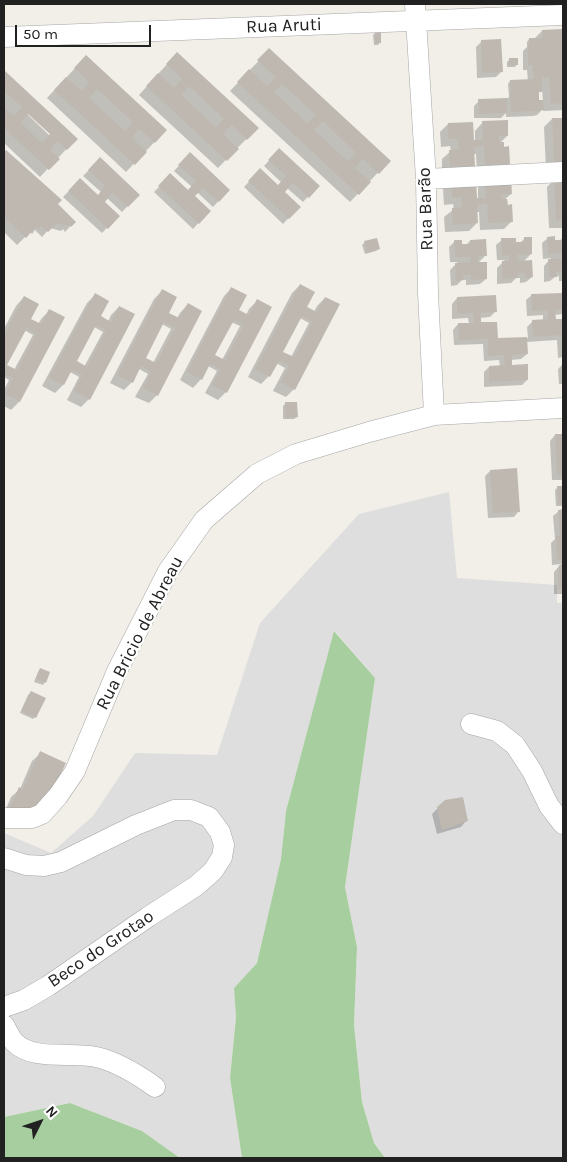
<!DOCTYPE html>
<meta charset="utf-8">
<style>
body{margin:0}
#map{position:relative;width:567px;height:1162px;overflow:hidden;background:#f1efe8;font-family:Karla,sans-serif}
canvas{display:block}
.frame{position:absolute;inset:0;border:5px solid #212121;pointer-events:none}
.north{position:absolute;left:15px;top:1097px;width:50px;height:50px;-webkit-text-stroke:4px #fff;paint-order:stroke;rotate:49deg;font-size:14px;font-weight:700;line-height:20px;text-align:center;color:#212121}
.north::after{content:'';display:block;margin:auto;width:18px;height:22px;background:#212121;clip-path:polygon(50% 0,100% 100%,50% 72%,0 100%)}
.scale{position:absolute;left:15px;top:25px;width:136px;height:22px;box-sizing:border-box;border:2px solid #212121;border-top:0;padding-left:6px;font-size:15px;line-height:18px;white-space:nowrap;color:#212121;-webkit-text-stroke:4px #fff;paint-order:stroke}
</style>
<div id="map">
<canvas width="567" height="1162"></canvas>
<div class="frame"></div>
<div class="north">N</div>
<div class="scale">50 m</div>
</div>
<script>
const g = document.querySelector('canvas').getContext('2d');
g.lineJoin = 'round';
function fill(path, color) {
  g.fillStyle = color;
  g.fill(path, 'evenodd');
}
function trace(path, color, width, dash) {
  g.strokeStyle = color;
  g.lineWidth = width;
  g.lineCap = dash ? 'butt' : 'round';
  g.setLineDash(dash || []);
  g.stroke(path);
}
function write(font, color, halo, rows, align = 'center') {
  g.font = font + ' Karla,sans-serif';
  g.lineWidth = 4.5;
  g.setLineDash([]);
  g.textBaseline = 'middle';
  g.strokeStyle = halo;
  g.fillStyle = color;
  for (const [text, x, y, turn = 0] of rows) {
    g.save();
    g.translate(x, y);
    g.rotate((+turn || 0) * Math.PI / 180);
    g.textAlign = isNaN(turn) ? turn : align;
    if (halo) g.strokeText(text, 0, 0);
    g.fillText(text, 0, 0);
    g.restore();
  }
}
const residential = new Path2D(`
 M449,492l8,86 100,7v18h6v555h-178l-11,-15 -12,-41 -8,-77 3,-78 -12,-60 30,-209 -40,-47 -49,180 -5,48 -24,104 -23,25 2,29 -6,61 12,80h-62l-38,-27 -72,-28 -66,14v-284l47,20 42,-37 42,-63 82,2 43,-132 99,-109z`);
const forest = new Path2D(`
 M334,631l41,47 -30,209 12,60 -3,78 8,77 12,41 11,15h-143l-12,-80 6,-61 -2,-29 23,-25 24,-104 5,-48z
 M70,1103l72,28 38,27h-176v-41z`);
const shadow = new Path2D(`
 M563,30v80l-20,1v-2l-6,6 -4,1 -27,1v-4l-5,5h-27v-12l5,-5 27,-2 3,-2 -1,-13 2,-3h18l-1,-11h-4v-19l4,-4v-5l2,-3h5l8,-8zM542,90l1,11 -5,1 -24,-8 26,-3v1z
 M376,32l4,10 -2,3h-4l-1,-10z
 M500,41l2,30 -6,6 -19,1 -1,-31 5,-5z
 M269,50l120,111 -39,41 -120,-111z
 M510,59l7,5 -2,3h-8v-5z
 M169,62l88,66 -39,40 -79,-73z
 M78,65l87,66 -39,41 -79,-74z
 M4,72l72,67 -36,38 -36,-34zM25,109l27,25 -2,2 -27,-26z
 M552,119h11v49l-17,1 -2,-42z
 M483,122l24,14 -7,7 9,21 -8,8 -24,1 -1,-19h-3l1,12 -8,8 -24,1v-16l9,-8 -1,-5 -9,1 -1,-15 8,-8 24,17h3v-10z
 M279,150l39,36 -15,16 -16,-14 -4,4 16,15 -16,17 -39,-37 16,-17 18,17 4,-4 -18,-17z
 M6,151l44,59 24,12 -9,10 -2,-3 -2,2 -11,-3 -8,9 -7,-7 -3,4 -2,-2 -13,13 -13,-13v-78z
 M190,154l39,36 -16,17 -16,-15 -4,4 16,15 -16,18 -39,-37 17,-17 17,16 4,-4 -18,-16z
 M100,159l38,36 -16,17 -15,-14 -4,4 15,14 -16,17 -39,-36 17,-17 18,17 3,-5 -18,-16z
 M563,178v50h-14l-2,-41 8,-8z
 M486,179l25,15 -7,6 8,21 -8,8 -24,1 -1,-18h-3l1,11 -8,8 -24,1 -1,-15 10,-8 -1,-5 -9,1 -1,-16 8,-8 24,19 3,-1v-12z
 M563,237v44h-4v-5l-4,1 -5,4 -6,1v-16l7,-8 -8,1 -1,-16 6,-5 6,4h5z
 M524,239l7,15 -8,8 9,15 -6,5 -6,1v-5h-4l-5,5 -14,1v-16l8,-8h-8l-1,-15 6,-5 18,3z
 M455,241l6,5 5,-1 4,-4 15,15 -7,7 8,16 -6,5 -14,1v-5h-4l-5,5 -6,1 -1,-16 8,-8h-8l-1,-15z
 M365,242l14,7 -3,2 -11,3 -3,-9z
 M300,285l3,27h11l3,-6 8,-8 -31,91 -8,8 -13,-6 12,-23 -9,-5 -7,13 -8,8 -13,-7 44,-84zM300,318l9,5 -18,34 -9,-5z
 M232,288l2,27h12l3,-6 8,-8 -31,91 -8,8 -13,-7 12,-22 -9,-5 -7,13 -8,9 -13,-8 44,-84zM231,322l9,4 -18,34 -9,-5z
 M162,291l3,28 12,-1 3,-5 8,-9 -31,91 -8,8 -14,-6 13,-23 -9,-5 -7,13 -8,8 -14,-7 44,-84zM162,324l9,5 -18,34 -9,-5z
 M563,294v20l-9,1 1,6 8,-1v37l-5,1 -1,-18 -31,2 1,12 -6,5 -10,1v6l16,14 -5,5 -38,2v-15l5,-5 11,-1 -1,-6 -15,1 -1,-17 -29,1 -1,-15 5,-6h11l-1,-6 -16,1v-15l5,-6 38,14 -5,5 -10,1v6l17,16 31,-2 -1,-11 6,-6h10v-6l-16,1 -1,-16 6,-5z
 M95,295l4,22 9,5 3,-7 8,-8 -30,92 -8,8 -14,-7 12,-23 -9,-5 -7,13 -8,8 -13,-7 45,-83zM94,327l9,5 -19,35 -9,-5z
 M24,297l6,23 8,4 4,-6 8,-8 -31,92 -8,8 -7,-4v-16l5,-10 -5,-3v-48l12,-23zM24,330l9,5 -19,35 -8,-4z
 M563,364v20h-4l-1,-15z
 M285,404l12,13 -3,2h-11v-13z
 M555,435h8v45h-11l-2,-39z
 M490,471l29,40 -5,6 -26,1 -3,-42z
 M558,487h5v19h-7l-1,-16z
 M559,511h4v83h-9v-22l7,-8 -9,1 -1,-22 4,-4 -2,-23z
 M40,669l5,13 -2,3 -9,-3 4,-10z
 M31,692l4,25 -2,2 -13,-6 8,-18z
 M41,753l-8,66 -29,-5 7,-17 9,-8 12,-28z
 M438,808l28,13 -5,6 -24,7 -5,-20z`);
const building = new Path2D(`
 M563,29v74l-12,1 -2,-27h-7v15h-3v8h4l1,10h-5v1l-28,1 -1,-32 24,-1 -2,-14h-4v-20h1v-7h13v-8z
 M375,31h6v12h-6z
 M501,39l2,33 -21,1 -1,-33z
 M269,48l122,113 -12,13 -16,-15 -8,9 16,14 -12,13 -122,-113 12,-13 18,17 8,-9 -18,-17zM282,84l34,31 -9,8 -33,-31zM323,121l33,32 -8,8 -34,-31z
 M177,52l82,76 -12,12 -15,-15 -9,9 16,15 -12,12 -81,-75 12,-13 16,15 8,-9 -16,-15zM189,86l35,33 -8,8 -35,-32z
 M86,55l81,75 -12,13 -16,-14 -7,9 15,14 -12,13 -81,-75 12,-13 16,14 7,-9 -15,-14zM97,89l36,33 -8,9 -36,-33z
 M509,58h9v7h-9z
 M4,70l74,69 -11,11 -9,-9 -8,9 10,9 -11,11 -45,-42v-21l10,9 8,-9 -18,-16zM28,114l22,20 -8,9 -21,-20z
 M507,98v15l-28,1 -1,-15z
 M552,118h11v43l-9,1z
 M508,120v16h-9v6h5v5l5,-1 1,18 -25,1 -1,-19 -10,1 1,19 -25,1 -1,-17 10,-1 -1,-10h-10v-16l25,-1 1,18h9l-1,-19z
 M279,148l41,38 -11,12 -16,-15 -8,9 16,15 -12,12 -41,-38 12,-13 18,17 8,-9 -18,-16z
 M6,150l56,50 -4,4 18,18 -5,5 -2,-2 -1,1 -11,-3 -9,9 -7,-6 -3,3 -2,-2 -10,11 -22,-21v-65z
 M190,152l40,38 -11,12 -16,-14 -8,8 16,15 -12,13 -41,-38 12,-13 18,17 8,-9 -18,-16z
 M100,157l40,38 -12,12 -16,-14 -7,9 15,14 -12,13 -40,-38 12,-13 18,17 7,-9 -17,-16z
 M511,177l1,17 -10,1v4h5l1,6 4,-1 1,18 -25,1 -1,-19 -10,1 1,18 -25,2 -1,-17 10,-1 -1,-10h-9l-1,-17 25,-1 1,19h9l-1,-20z
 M563,177v43l-7,1 -2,-43z
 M555,236v4h8v13l-15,1 -1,-17z
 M524,237h8v17l-15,1v6l15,-1 1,17 -8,1v-5h-7v5l-16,1v-18h7v-6l-7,1 -1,-18h15v4h8z
 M377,238l3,11 -13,4 -3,-12z
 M486,239l1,17h-9v6h9v17l-16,1v-5h-8l1,5 -8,1 -1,-18 16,-1 -1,-5h-15l-1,-17h8v4h8v-4z
 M548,259h15v12l-7,1 1,5h-8z
 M300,284l15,8 -8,15 10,5 8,-15 15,7 -45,86 -14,-8 8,-16 -10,-5 -9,16 -15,-8zM302,316l10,6 -18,35 -11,-5z
 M231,287l16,8 -8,15 10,5 8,-16 15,8 -45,86 -15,-8 8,-16 -10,-5 -8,16 -15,-8zM234,320l10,5 -19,35 -10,-5z
 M162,289l15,8 -8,16 10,5 9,-15 14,8 -44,85 -15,-8 8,-16 -10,-6 -8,17 -16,-8zM164,322l11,6 -19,35 -10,-5z
 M95,293l14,8 -8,15 10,6 8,-16 16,8 -45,86 -16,-9 8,-16 -10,-5 -8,15 -15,-7zM96,325l10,5 -19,37 -10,-6z
 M563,293v17h-8l1,9h7v16l-30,2 -1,-17 16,-1v-9l-16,1 -1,-17z
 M496,295l1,17 -16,1v9h16l1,16 29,-1 1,17 -16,1v10l16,-1v16l-39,2v-16l16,-1 -1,-10 -16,1v-17l-29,1 -1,-17h16l-1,-10 -16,1v-17z
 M24,296l15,8 -8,15 10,5 8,-15 16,8 -45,85 -15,-8 8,-16 -9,-4v-39zM27,328l9,6 -19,36 -10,-5z
 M285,402h12l1,15 -13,1z
 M555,434h8v41h-6z
 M517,468l3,44 -27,1 -3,-43z
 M557,486h6v18h-5z
 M563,509v51h-6l-1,-24h4l-2,-26z
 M559,565h4v24h-5z
 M40,668l10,4 -4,11 -10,-4z
 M31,691l15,7 -10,20 -15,-7z
 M40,751l26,12 -24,49 -33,-3 10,-22 4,2z
 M463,797l5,24 -26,9 -5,-23 8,-7z`);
const minor = new Path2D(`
 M415,4l11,175 2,114 6,122
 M4,37l559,-22
 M426,179l137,-7
 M471,724l26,7 18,14 17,26 17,35 14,18
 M4,818h28l10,-4 16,-18 17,-25 42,-100 51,-100 36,-51 53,-46 39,-20 73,-22 65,-17 129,-7
 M4,858l22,7 18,1 17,-4 75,-37 38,-15h17l18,7 11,15 4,13 -2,12 -9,14 -17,15 -48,31 -100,69 -24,14 -20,7
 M4,1025c3,5 6,12 10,17 18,19 57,10 82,15 22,5 41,17 59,30`);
const streetNames = [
 ["Rua Aruti",284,26,-2],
 ["Rua Barão",426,209,-92],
 ["Rua Bricio de Abreau",140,633,-63],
 ["Beco do Grotao",101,949,-34]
];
fill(residential, '#dfdede');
fill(forest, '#a7ce9f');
fill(shadow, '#0003');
fill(building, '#beb8b1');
trace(minor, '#a5a5a5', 21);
trace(minor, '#fff', 20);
write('18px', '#212121', '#fff', streetNames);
</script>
